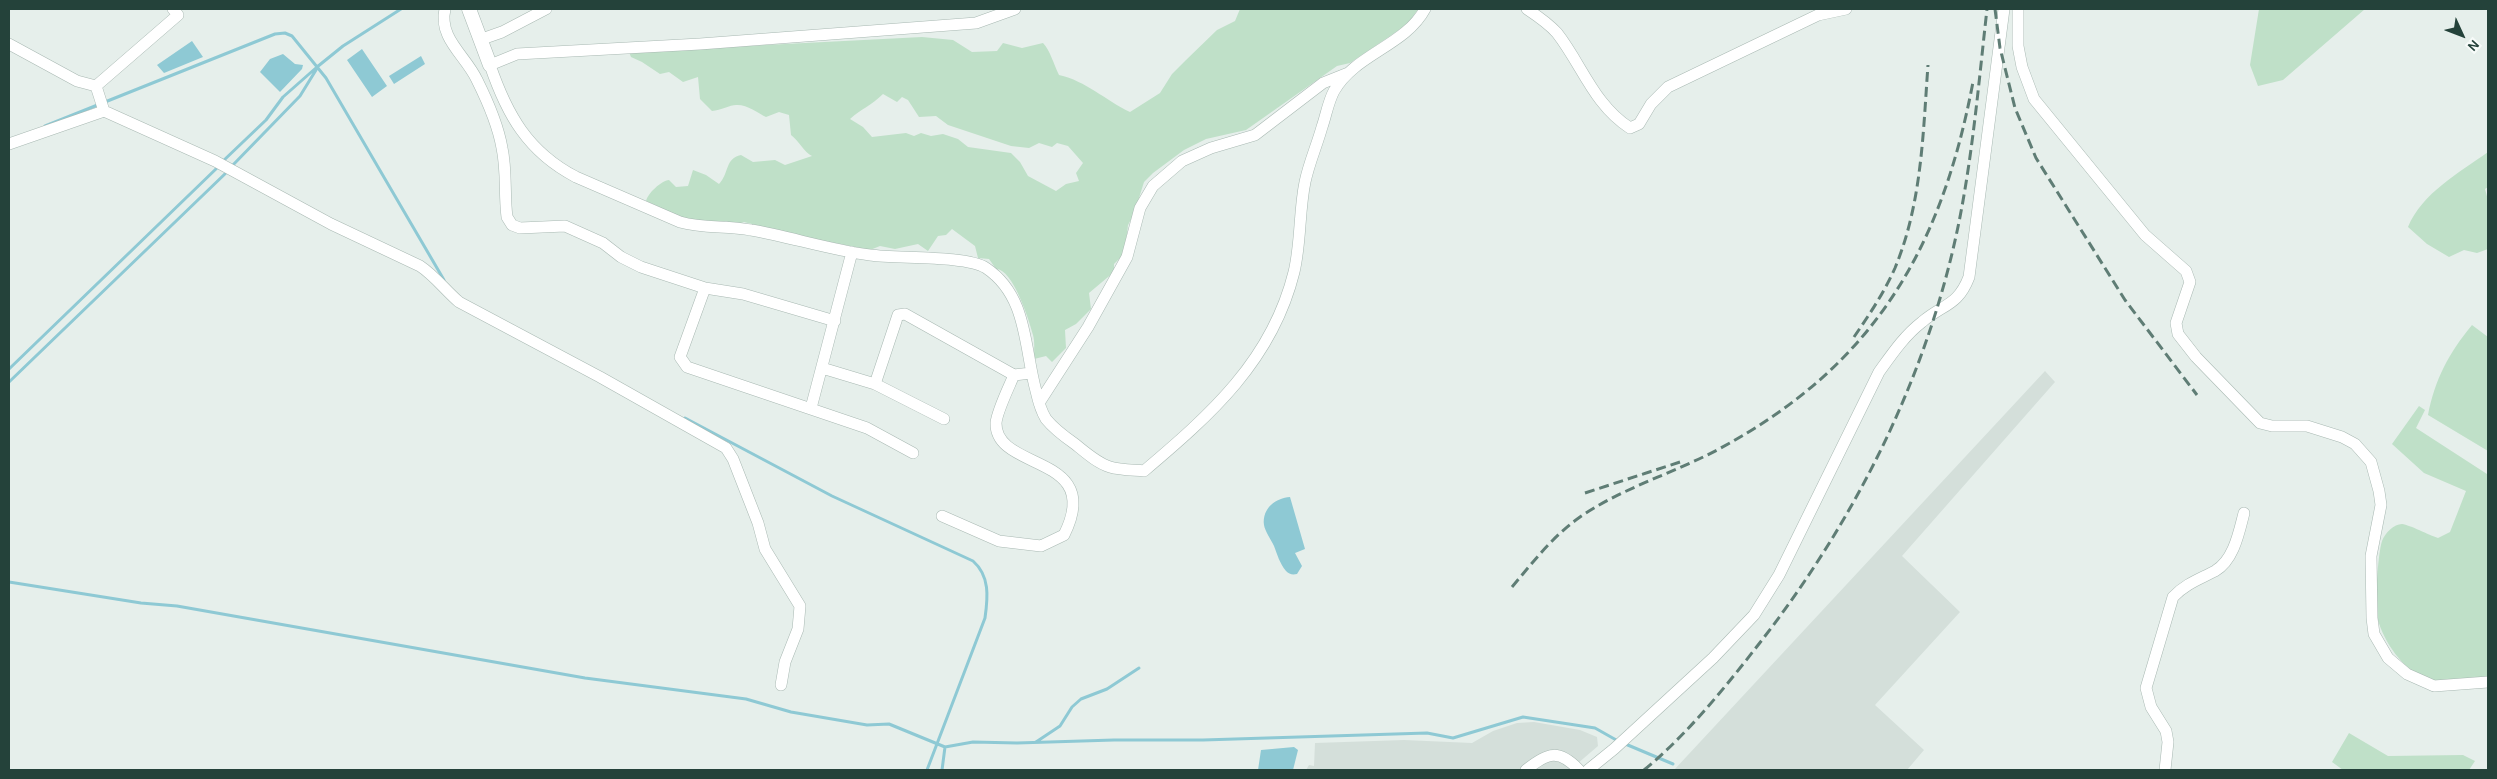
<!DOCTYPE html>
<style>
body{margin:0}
#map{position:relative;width:2497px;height:779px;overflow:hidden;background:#e6efeb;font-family:Karla,sans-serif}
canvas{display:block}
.frame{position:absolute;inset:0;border:10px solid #24423a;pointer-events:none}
.north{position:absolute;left:2437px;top:10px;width:50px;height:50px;-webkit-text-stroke:4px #f7fbf9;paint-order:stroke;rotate:133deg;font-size:14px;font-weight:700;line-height:20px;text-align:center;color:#24423a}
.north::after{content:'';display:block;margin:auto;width:18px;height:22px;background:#24423a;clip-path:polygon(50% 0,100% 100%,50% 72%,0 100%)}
</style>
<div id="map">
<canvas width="2497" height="779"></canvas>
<div class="frame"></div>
<div class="north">N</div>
</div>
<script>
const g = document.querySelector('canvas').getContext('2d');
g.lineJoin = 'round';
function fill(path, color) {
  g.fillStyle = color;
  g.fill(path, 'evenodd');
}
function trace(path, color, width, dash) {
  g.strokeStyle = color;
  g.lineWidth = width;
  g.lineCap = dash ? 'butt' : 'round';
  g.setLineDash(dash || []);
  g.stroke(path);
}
const built = new Path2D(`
 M2045,371l10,11 -153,174 58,56 -85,93 49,45 -17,20h-233z
 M1534,722l46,8 17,7 1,9 -28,24h-264l3,-5 5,1 1,-23 89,-3 68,3 21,-12 24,-8z`);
const green = new Path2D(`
 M1240,9h178l-10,15 -58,39 -13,3 -91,64 -40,9 -22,11 -31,23 -9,9 -10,32 -6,11 -2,18 -4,13 -8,8v8l-25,21 2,16 -15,15 -11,6 1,18 -14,14 -6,-6 -12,3c0,-8 1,-17 -1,-24 -4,-15 -20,-66 -37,-66l-7,-10 -11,-1 -3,-12 -23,-17 -6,6 -8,1 -10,15 -10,-7 -23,5 -15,-3 -10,4 -80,-16 -46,-12 -9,3 -9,-4 -10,4 -9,-4 -22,-2 -39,-18c2,-8 15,-20 23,-21l7,7 12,-1 5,-16 13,5 13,9c10,-10 6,-26 22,-29l12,7 22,-2 10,5 27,-9c-8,-4 -13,-15 -21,-21l-2,-20 -10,-3 -13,5c-8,-4 -20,-13 -30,-12 -6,0 -15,5 -24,6l-12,-12 -2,-22 -15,5 -14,-10 -9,2 -18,-12 -11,-5 -2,-5 293,-15 31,3 19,12 25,-1 6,-8 19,5 21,-5c7,7 11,22 16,32 27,6 46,25 71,37l30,-19 12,-19 14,-14 31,-30 18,-9zM883,94l14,8 5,-5 6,3 11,17 17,-1 12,9 63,21 18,2 10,-5 13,4 5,-4 11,3 15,17 -7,10 3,8 -13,3 -10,7 -28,-15 -8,-14 -9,-9 -43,-6 -10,-8 -15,-5 -12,2 -10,-3 -7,3 -8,-3 -34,4 -9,-10 -13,-8c11,-10 21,-13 33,-25z
 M2259,9h106l-82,71 -25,6 -8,-21z
 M2488,152v35l-3,2 3,11v49l-11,4 -13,-3 -15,7 -22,-13 -19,-17c14,-34 51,-54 80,-75z
 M2472,325l16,12v114l-60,-36c7,-36 21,-62 44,-90z
 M2419,406l6,4 -9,18 71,46 1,-2v206c-18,-1 -47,6 -64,0 -21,-9 -40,-36 -46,-58 -4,-13 0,-67 4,-79 3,-8 12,-17 20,-17 8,1 27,11 36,14l12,-6 16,-41 -42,-18 -32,-29z
 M2349,733l39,23 75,-1 12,6 -6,9h-126l-11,-8z`);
const water = new Path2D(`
 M192,41l11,16 -39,16 -7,-8z
 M362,49l25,37 -15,11 -25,-37z
 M283,54l12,10 8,1 -1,4 -22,23 -20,-20 10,-13z
 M421,56l4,8 -31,20 -5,-8z
 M1290,497l15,52 -10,4 7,13 -5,8c-5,1 -8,0 -11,-3 -6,-7 -9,-17 -12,-25 -3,-6 -9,-15 -10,-21 -2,-17 12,-27 26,-28z
 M1294,747l4,3 -5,20h-35l3,-20z`);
const stream = new Path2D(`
 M45,126l230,-92 10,-1 7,3 34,42 118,202
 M222,162l44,-42 17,-23 34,-30 26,-21 58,-37
 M231,167l69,-71 16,-26
 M9,369l209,-202
 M9,382l219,-211
 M685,418l147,78 141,65c17,15 15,36 12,57l-58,152
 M9,582l132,21 36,3 408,72 161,21 45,13 76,13 22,-1 56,23 28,-5 44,1 97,-3h89l224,-7 26,5 70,-21 72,11 23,13
 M1036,742l24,-16 12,-19 9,-8 26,-10 32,-21
 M1623,743l50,21
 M942,770l3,-23`);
const minor = new Path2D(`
 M445,9c-7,29 21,47 32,71 10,20 21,45 25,68 5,23 2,46 5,69l5,8 8,3 45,-2 38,17 18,14 20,10 64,21 38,6 92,27
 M1015,9l-39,14 -276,21 -183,10 -27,11c17,50 38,87 86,112l104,45c24,7 47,3 71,8 40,7 79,20 119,25 27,4 96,0 116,13 42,28 38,80 50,123 2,9 5,20 10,28 8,10 19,18 29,25 10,8 22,19 35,23 10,3 23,3 34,4 66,-56 128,-110 150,-199 7,-29 5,-61 11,-90 4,-19 12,-37 17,-55 4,-11 6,-25 12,-36 21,-37 71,-45 91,-82
 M1527,9c9,6 22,15 30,24 25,32 37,72 73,95l9,-4 12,-20 17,-17 150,-72 28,-6
 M2018,9v37l4,21 12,32 111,136 41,36 4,11 -14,41 2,11 18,23 64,66 12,3h35l35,11 13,7 16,18 8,29 2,14 -10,51 1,62 2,16 14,24 19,16 27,12 54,-4
 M482,39l20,-7 44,-23
 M9,44l68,37 19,5
 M96,86l82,-71 -5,-6
 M104,111l111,50 116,63 89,42c15,10 25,24 39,36l141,75 126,71 7,11 25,64 7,26 35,57 -2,23 -13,33 -4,23
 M9,144l95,-33 -8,-25
 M705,288l-25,69 7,10 180,61 46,25
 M822,368l53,16 69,35
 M875,384l23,-69 7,-1 109,61
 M1039,403l49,-76 39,-70 13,-49 13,-22 29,-25 29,-13 44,-13 68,-52 25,-10
 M811,408l41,-156
 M942,516l57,25 42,5 23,-11c41,-82 -69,-63 -68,-112 1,-12 13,-36 18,-48l17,-2
 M1526,770c22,-18 33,-21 53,0
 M1588,770l26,-21 99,-91 41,-43 25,-40 100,-203c13,-18 25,-36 43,-50 21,-18 36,-16 47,-45l35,-268
 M2165,770l3,-28 -2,-11 -15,-24 -5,-19 27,-91c12,-13 27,-18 42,-26 19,-11 24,-39 29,-58`);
const tertiary = new Path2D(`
 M469,9l21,56`);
const rail = new Path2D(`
 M1995,9l5,39 15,60 21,50 89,142 72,95
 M1854,337c15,-22 30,-44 41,-69 27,-65 28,-135 33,-203
 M1585,493l95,-31
 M1512,587c21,-25 41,-51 68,-70 42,-29 94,-44 139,-68 154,-83 222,-198 254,-367
 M1644,770c45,-37 83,-85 118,-130 95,-123 166,-265 197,-418 14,-70 20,-142 28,-213`);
fill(built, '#d4dfda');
fill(green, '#bfe0c8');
fill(water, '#8ec9d4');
trace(stream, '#8ec9d4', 3);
trace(minor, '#a8b8b2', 12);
trace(tertiary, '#a8b8b2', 15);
trace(minor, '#fff', 11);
trace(tertiary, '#fff', 14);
trace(rail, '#5f7d75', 3, [10, 5]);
</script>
